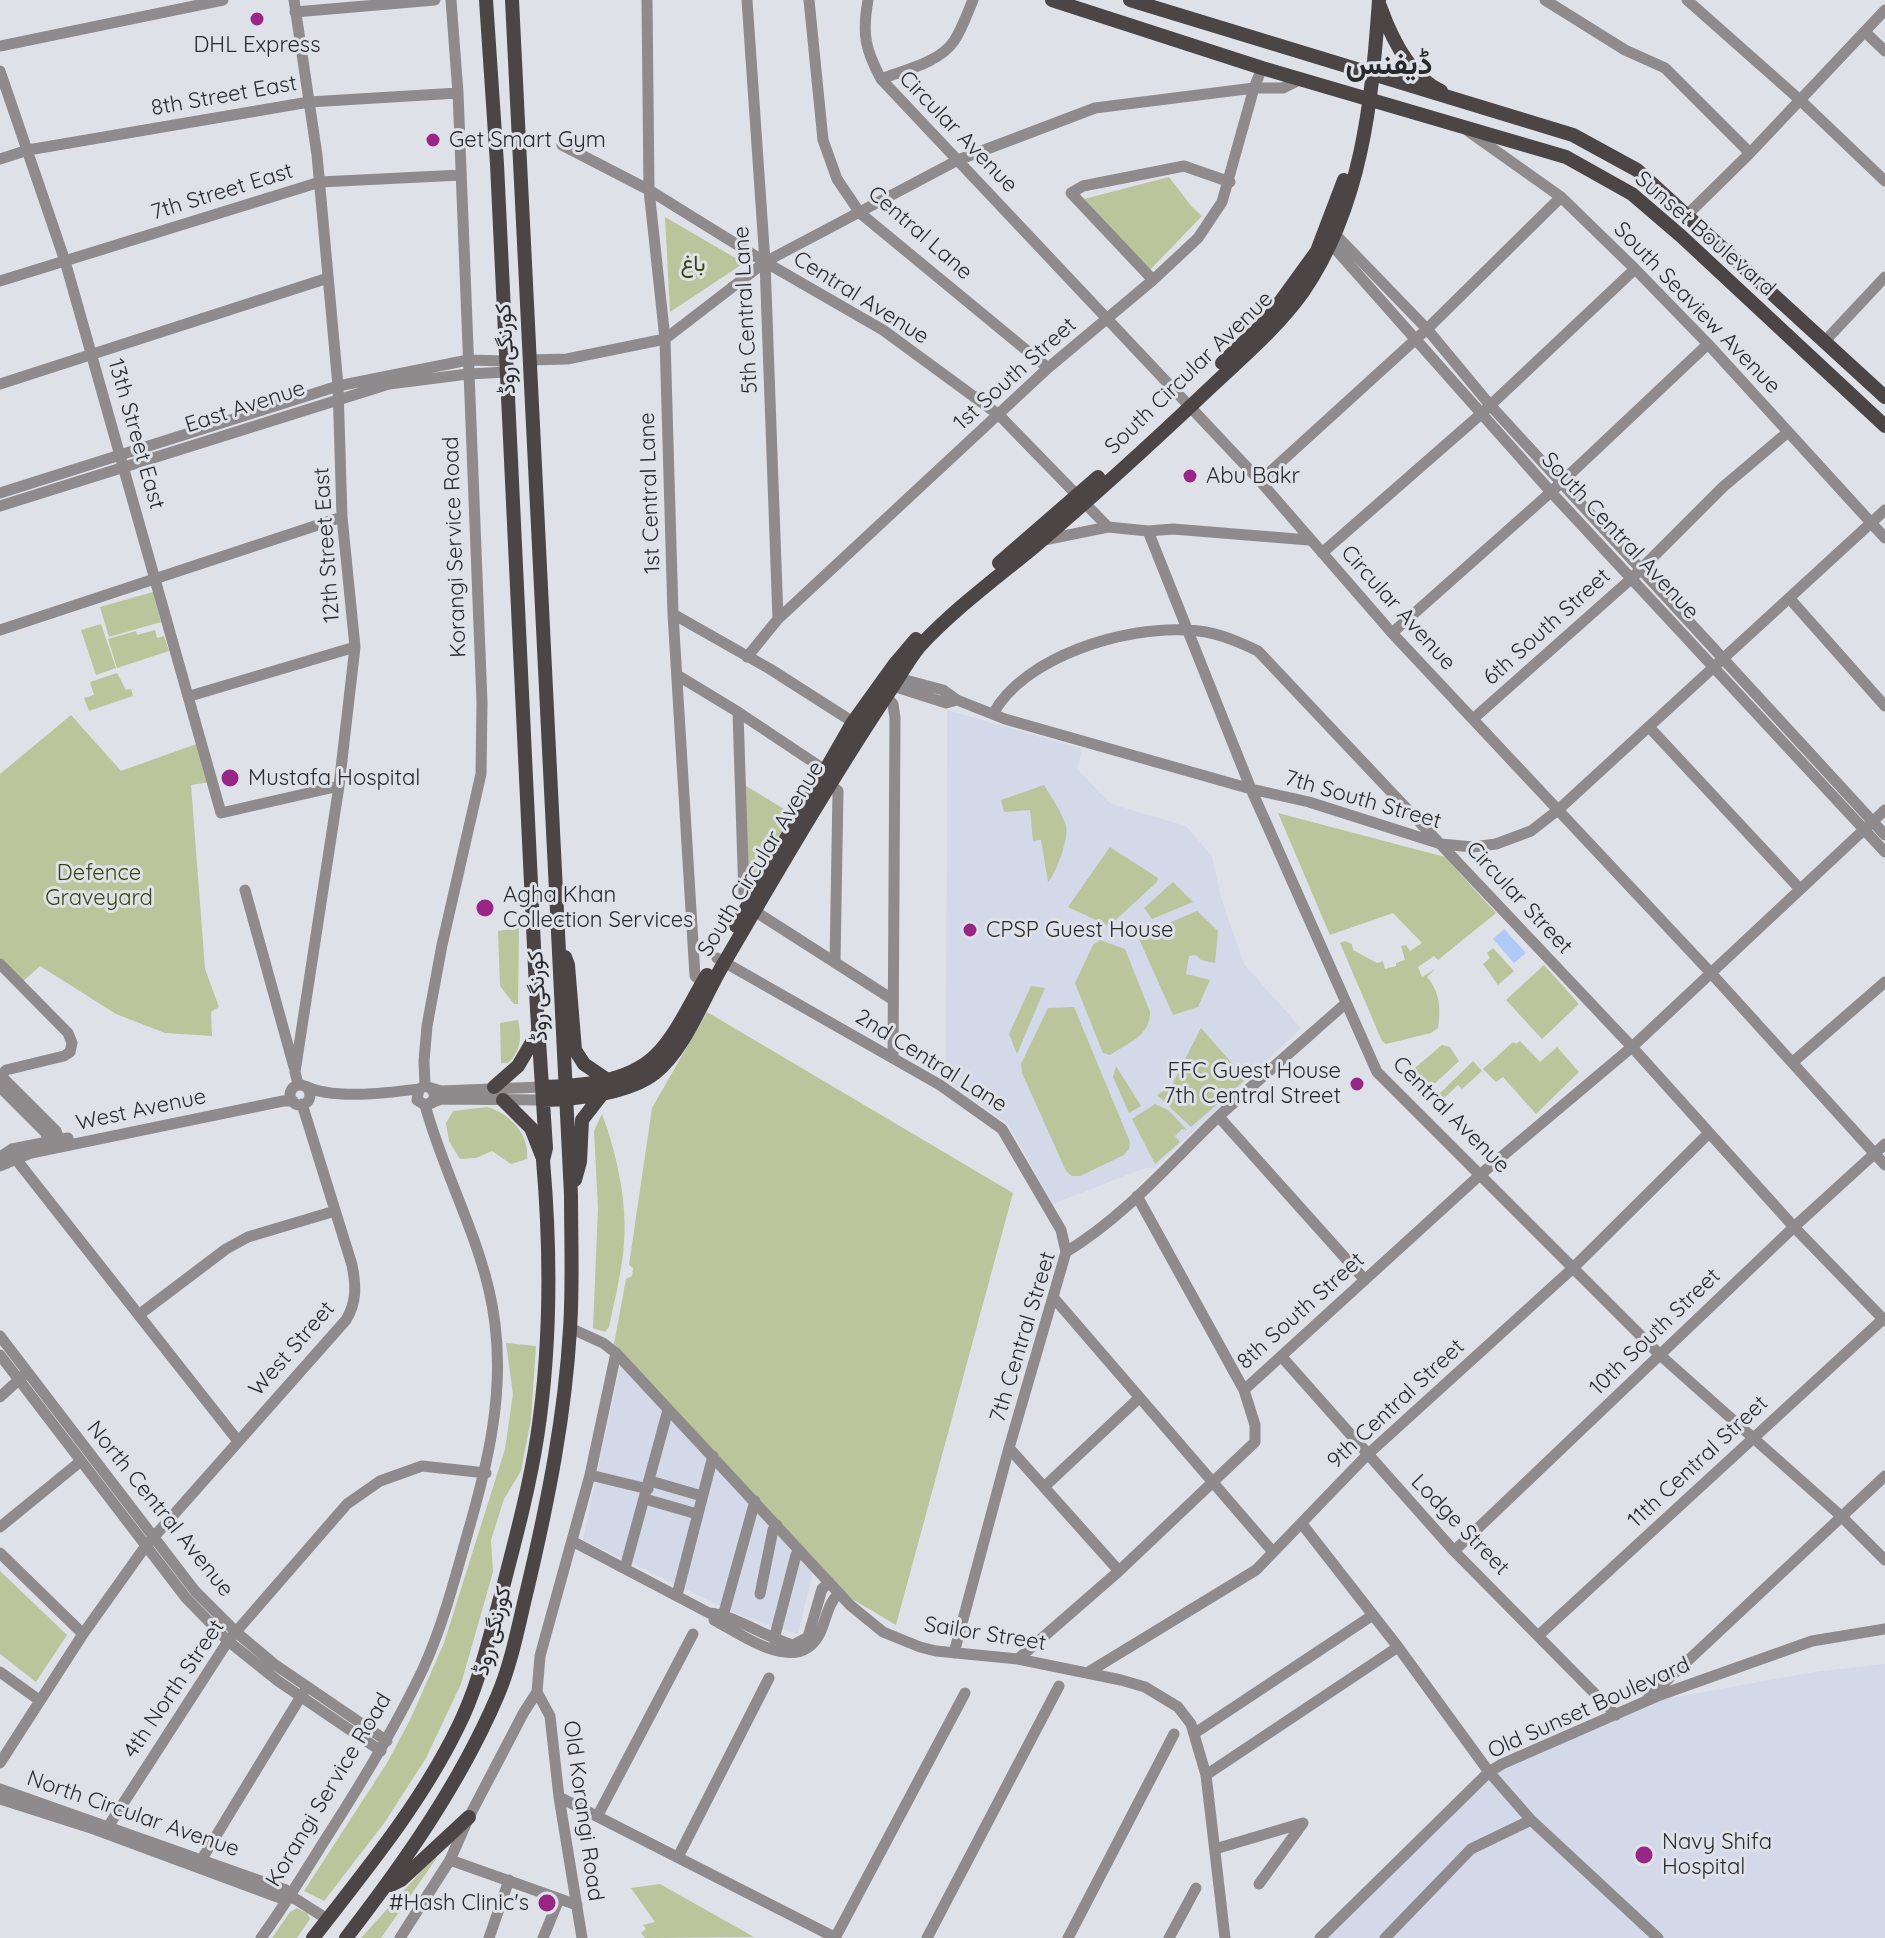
<!DOCTYPE html>
<meta charset="utf-8">
<style>
body{margin:0}
canvas{display:block;background:#dee1e8}
</style>
<canvas width="1885" height="1938"></canvas>
<script>
const g = document.querySelector('canvas').getContext('2d');
g.lineJoin = 'round';
function fill(path, color) {
  g.fillStyle = color;
  g.fill(path, 'evenodd');
}
function trace(path, color, width, dash) {
  g.strokeStyle = color;
  g.lineWidth = width;
  g.lineCap = dash ? 'butt' : 'round';
  g.setLineDash(dash || []);
  g.stroke(path);
}
function write(font, color, halo, rows, align = 'center') {
  g.font = font + ' Quicksand,Vazirmatn,sans-serif';
  g.lineWidth = 6;
  g.setLineDash([]);
  g.textBaseline = 'middle';
  g.strokeStyle = halo;
  g.fillStyle = color;
  for (const [text, x, y, turn = 0] of rows) {
    g.save();
    g.translate(x, y);
    g.rotate((+turn || 0) * Math.PI / 180);
    g.textAlign = isNaN(turn) ? turn : align;
    if (halo) g.strokeText(text, 0, 0);
    g.fillText(text, 0, 0);
    g.restore();
  }
}
const built = new Path2D(`
 M947,710l135,39 -5,20 34,35 75,22 26,30 9,42 23,66 57,64 -146,140h-10l-92,36 -45,-80 -62,-43z
 M620,1365l193,206 -15,63 -61,-20 -154,-74z
 M1885,1664v274h-567l171,-166 153,-69 172,-31z`);
const green = new Path2D(`
 M1169,177l23,30 10,9 -52,54 -66,-71z
 M665,217l79,46 -74,49z
 M153,592l8,30 -52,15 -9,-30z
 M101,624l15,44 -20,7 -15,-45z
 M155,630l2,8 7,-2 5,15 -52,17 -9,-29 28,-8 1,4z
 M117,673l9,17 5,-1 2,7 -44,15 -5,-13 10,-3 -4,-13z
 M71,715l50,56 81,-29 9,40 -20,3 14,184 14,38 -8,5 1,24 -47,-3 -49,-19 -76,-48 -20,18 -20,-20v-190z
 M743,784l54,33 -52,79z
 M1044,785c7,12 18,27 22,41 3,12 -10,48 -18,56l-7,-42 -8,1 -3,-31 -26,2 -3,-12z
 M1278,813l167,44 51,56 -58,47 -4,-4 -16,11 4,10 13,-8 -8,8c13,15 14,32 11,51l-7,5 -45,11 -4,-3 -42,-98 5,-2 7,3 1,6 24,13 6,-2 2,8 11,-3v-3l9,-3 -4,-14 5,-1 4,6 12,-8 -29,-30 -63,22z
 M1110,847l48,31 -1,4 -48,44 -41,-19z
 M1173,882l20,20 -41,17 -8,-11z
 M1197,911l21,20 -3,32 -14,-3 -5,-5 -7,1 -3,18 24,6 -12,27 -25,8 -34,-76 2,-4z
 M519,928l-1,76h-4l-14,-18 -2,-55z
 M1100,940l25,9 25,63c1,23 -22,31 -40,43l-7,-2 -28,-70 18,-38z
 M1493,948l21,23 -16,14 -15,-21 7,-6 -3,-5z
 M1544,965l35,39 -37,35 -36,-39z
 M1031,986l14,2 -28,66 -8,-20z
 M1074,1007l56,135 -1,7 -5,6 -44,21h-8l-6,-5 -44,-98 -1,-9 27,-56z
 M707,1012l306,181 -117,432 -44,-26 -238,-255 12,-65 6,-3 1,-8 -4,-3 23,-157z
 M518,1020c4,17 3,31 -10,43h-7l-1,-40z
 M1201,1028l45,51 -55,48 -34,-32 15,-10z
 M1520,1041l20,21 17,-15 22,25 -43,42 -33,-37 -7,5 -13,-13 30,-27 3,2z
 M1442,1045l8,2 9,14 -32,30h-8l-10,-12 1,-7z
 M1473,1061l9,10 -20,18 -4,-4 -16,15 -5,-4z
 M1116,1066l25,40 -12,7 -16,-36z
 M1155,1104l13,6 19,20 -5,-1 -7,7 5,6 -25,22 -23,-45z
 M487,1107c23,6 43,28 40,52l-16,5 -19,-13 -16,7 -16,1 -11,-18 -3,-18 7,-12z
 M602,1114c16,43 27,95 21,140 -3,25 -9,49 -14,73l-4,5 -12,-4 5,-119 -4,-78z
 M506,1343l30,3 -5,73 -10,52 -17,28 -13,41 2,32 -32,112 -35,74 -41,64 -61,79 -20,-10 83,-128 23,-43 34,-77 61,-194 8,-55z
 M0,1571l67,64 -31,47 -36,-28z
 M436,1855v4l-55,79h-20z
 M660,1884l94,53 -109,1 -4,-5 5,-4 -3,-4 12,-3 -24,-34z
 M297,1908l10,5 3,6 -13,19h-25l18,-26z`);
const water = new Path2D(`
 M1504,929l22,24 -12,10 -21,-24z`);
const minor = new Path2D(`
 M294,0l23,155 21,231 4,131 13,130 -16,139 -44,286 3,12
 M647,0l2,190 16,149 8,275 22,362 7,6
 M747,0l18,262 13,357
 M809,0l14,140 14,39 23,34 188,155
 M868,0c-6,34 -3,49 13,79l379,402 132,152 318,339 175,193
 M1545,0l80,50 40,18 85,85
 M1687,0l113,100 85,81
 M295,12l140,-12
 M1865,32l20,19
 M0,46l223,-46
 M0,71l65,190 156,552 118,-27
 M881,79c23,-9 58,-16 73,-38 8,-12 13,-27 19,-41
 M1468,131l93,66 74,72 73,75 177,194
 M562,145l87,45 116,72 118,68 116,85 109,112
 M0,159l28,-9 281,-48 149,-9
 M1687,215l63,-62 135,-143
 M1335,234l92,95 63,76 395,430
 M1331,244l220,248 334,360
 M1153,280l-82,-87 12,-7 101,-20 46,16
 M0,281l320,-99 141,-7
 M1825,341l60,-64
 M529,360l38,-1 98,-20 100,-77 193,-102 137,-52 159,-20 8,-20
 M0,384l328,-106
 M1260,481l167,-152 134,-132
 M0,493l338,-107 130,-26 38,1
 M0,506l389,-122 79,-10 39,-2
 M1148,531l103,258 126,283 283,283 181,161 44,44
 M1044,540l64,-13 40,4 25,-2 136,11
 M1322,553l159,-139 154,-145
 M1790,599l95,107
 M673,614l97,55 83,53
 M0,630l342,-113
 M1392,633l159,-141 157,-148
 M747,657l31,-38 270,-251 105,-88 45,-42 24,-36 32,-114h29l18,-9
 M677,675l61,37 87,58
 M898,678l45,12 14,10 48,19 246,70 58,13 132,42 32,3 23,-3 35,-13 27,-21 327,-300
 M893,686l53,17 11,-3
 M190,696l165,-49
 M886,696l7,8 2,14 -2,339
 M738,712l6,185 7,4
 M993,714c31,-58 133,-88 195,-84 26,1 47,10 70,21l374,396 162,180 91,94
 M1473,719l159,-141 91,-91 65,-55
 M1649,727l151,162
 M830,785l8,6 -3,172
 M245,890l49,177
 M756,912l136,87
 M717,958l223,127 62,44 59,101 5,22
 M0,964l68,69 4,10 -2,9 -6,4 -58,14 -6,7
 M1793,1062l92,-80
 M0,1075l56,56 6,15
 M290 1095a10 10 0 1 1 20 0a10 10 0 1 1-20 0Z
 M305,1086c28,14 82,7 114,3
 M425,1086l-1,-25 3,-35 15,-81 39,-171 1,-72 -24,-609 -7,-93
 M0,1087l45,45 8,16
 M431,1088l10,3 101,-4
 M432,1103l3,-8 -4,-7 -6,-2 -6,3 -2,11 8,5 16,-6 102,1
 M1219,1117l146,163
 M0,1157l12,-8 56,-11
 M15,1158l223,283
 M0,1166l31,-13 252,-52h10
 M1137,1196l107,194
 M1053,1297l220,255
 M140,1314l86,-65 22,-12 87,-26
 M570,1328l33,15 13,10 234,252 33,27 37,15 16,4 82,8 103,21 24,7 33,20 13,17 15,51 19,163
 M0,1336l195,255 41,41 38,32 113,77
 M0,1355l186,243 42,43 50,40 103,70
 M1281,1356l173,195 162,164
 M0,1397l23,-21
 M1009,1448l110,123
 M590,1475l58,14
 M650,1481l52,15
 M1044,1487l95,-89
 M645,1499l52,15
 M1302,1524l96,123 91,125 42,48 127,118
 M0,1527l81,-66
 M572,1541l137,72c23,1 58,25 84,32l15,-8 14,-48 7,-7
 M1454,1551l340,-324 91,-83
 M0,1553l83,81
 M625,1568l43,-158
 M760,1594l13,-64 4,-5
 M677,1595l36,-139
 M723,1616l32,-115
 M714,1620c29,15 84,57 106,13 6,-13 8,-30 19,-40
 M1539,1635l344,-316
 M774,1639l22,-84 4,-4
 M954,1653l55,-205 57,-196c58,-35 103,-88 151,-134 42,-39 85,-76 128,-114
 M1018,1659l101,-88 136,-129v-17l-11,-35 237,-216 151,-127 253,-237
 M0,1672l39,28
 M1087,1673l169,-103 111,-115 205,-186 137,-136
 M537,1692l13,24 9,81 23,141
 M1649,1697l236,-221
 M1195,1733l178,-118
 M0,1763l83,-129 62,-87 201,-227c11,-18 10,-35 6,-55l-50,-161
 M1206,1775l192,-128
 M0,1789l286,101 8,8 33,21
 M559,1797l277,141
 M0,1799l94,30 189,70 11,-1
 M598,1815l95,-181
 M104,1833l124,-192 119,-137 33,-23 42,-15 64,7
 M1215,1849l88,-26 -44,61
 M678,1857l91,-179
 M450,1860l127,45
 M197,1867l106,-174
 M261,1938c25,-34 46,-70 69,-106 34,-53 66,-106 93,-163 20,-44 32,-91 45,-137 20,-69 36,-137 27,-208 -9,-77 -50,-145 -70,-219
 M400,1938l50,-78 19,-43 55,-105 13,-20 3,-36 50,-181 26,-122
 M489,1938l20,-58
 M543,1938l16,-39
 M835,1938l130,-245
 M927,1938l132,-252
 M1068,1938l106,-204
 M1169,1938l27,-50
 M1320,1938l169,-166 13,-8 158,-69 152,-54 73,-12
 M1385,1938l86,-89 60,-29`);
const major = new Path2D(`
 M1052,0l210,68 304,89 66,37 49,42 204,190
 M1130,0l443,135 64,35 248,227
 M1380,6c11,31 29,70 61,85
 M1222,363l45,-43 50,-69 27,-71
 M999,563l99,-86
 M736,926l117,-204 41,-57 22,-26
 M565,957l3,8 7,85 9,14 22,15
 M494,1087l24,-21 20,-34
 M542,1087c37,-1 86,-4 114,-32 21,-21 35,-54 51,-80
 M503,1100l28,28 11,28
 M543,1100c32,0 87,-7 112,-27 30,-23 49,-77 69,-110 55,-94 110,-189 171,-280 7,-11 15,-25 24,-36 34,-37 76,-68 115,-100 61,-52 120,-106 178,-161 32,-30 66,-59 91,-94 59,-86 69,-191 76,-292
 M575,1180l5,-18 2,-42 21,-27
 M391,1885l10,-5 68,-63
 M313,1938c52,-67 106,-132 144,-209 22,-43 32,-91 45,-138 13,-50 27,-102 35,-153 14,-91 14,-186 6,-278l3,-12 -9,-138 -40,-846 -11,-164
 M346,1938c58,-75 113,-153 151,-241 15,-34 22,-75 31,-111 20,-85 37,-170 42,-257 3,-44 1,-89 1,-134l-59,-1195`);
const markers = [
 [257,19,8,"#972684"],
 [433,140,8,"#972684"],
 [1190,476,8,"#972684"],
 [230,778,10,"#972684"],
 [485,908,10,"#972684"],
 [970,930,8,"#972684"],
 [1357,1084,8,"#972684"],
 [1644,1855,10,"#972684"],
 [547,1903,10,"#972684"]
];
const poiNames = [
 ["DHL Express",257,45,"center"],
 ["Get Smart Gym",449,140],
 ["Abu Bakr",1206,476],
 ["Mustafa Hospital",248,778],
 ["Agha Khan",503,895],
 ["Collection Services",503,920],
 ["CPSP Guest House",986,930],
 ["FFC Guest House",1341,1071,"right"],
 ["7th Central Street",1341,1096,"right"],
 ["Navy Shifa",1662,1842],
 ["Hospital",1662,1867],
 ["#Hash Clinic's",529,1903,"right"]
];
const streetNames = [
 ["8th Street East",224,96,-10],
 ["Circular Avenue",958,132,46],
 ["7th Street East",222,192,-17],
 ["Central Lane",920,233,41],
 ["Sunset Boulevard",1705,234,41],
 ["Central Avenue",861,298,32],
 ["South Seaview Avenue",1697,308,46],
 ["5th Central Lane",746,310,-93],
 ["کورنگی روڈ",506,349,-93],
 ["South Circular Avenue",1189,373,-44],
 ["1st South Street",1015,374,-42],
 ["East Avenue",245,407,-18],
 ["13th Street East",136,434,74],
 ["1st Central Lane",650,493,-92],
 ["South Central Avenue",1620,536,47],
 ["12th Street East",327,545,-94],
 ["Korangi Service Road",455,547,-92],
 ["Circular Avenue",1398,608,48],
 ["6th South Street",1547,627,-42],
 ["7th South Street",1363,800,16],
 ["South Circular Avenue",761,859,-59],
 ["Circular Street",1519,898,47],
 ["کورنگی روڈ",538,996,-93],
 ["2nd Central Lane",931,1061,32],
 ["West Avenue",141,1110,-12],
 ["Central Avenue",1451,1115,45],
 ["8th South Street",1301,1311,-42],
 ["10th South Street",1655,1332,-44],
 ["7th Central Street",1023,1337,-73],
 ["West Street",292,1349,-49],
 ["9th Central Street",1396,1404,-43],
 ["11th Central Street",1698,1462,-43],
 ["North Central Avenue",160,1509,51],
 ["Lodge Street",1460,1525,46],
 ["کورنگی روڈ",493,1631,-75],
 ["Sailor Street",985,1634,9],
 ["4th North Street",174,1689,-56],
 ["Old Sunset Boulevard",1589,1708,-24],
 ["Korangi Service Road",329,1790,-59],
 ["Old Korangi Road",583,1811,82],
 ["North Circular Avenue",133,1814,19]
];
const parkNames = [
 ["باغ",693,264],
 ["Defence",99,873],
 ["Graveyard",99,898]
];
const districtNames = [
 ["ڈیفنس",1389,65]
];
fill(built, '#d3d9e8');
fill(green, '#bac59c');
fill(water, '#afcaf6');
trace(minor, '#8f8a8b', 11);
trace(major, '#4c4546', 14);
for (const [x, y, r, color] of markers) {
  const dot = new Path2D();
  dot.arc(x, y, r, 0, 2 * Math.PI);
  g.fillStyle = color;
  g.fill(dot);
  trace(dot, '#dee1e8', 3);
}
write('22px', '#292a2d', '#dee1e8', poiNames, 'left');
write('22px', '#292a2d', '#dee1e8', streetNames);
write('22px', '#3a450c', '#dee1e8', parkNames);
write('bold 30px', '#292a2d', '#dee1e8', districtNames);
</script>
